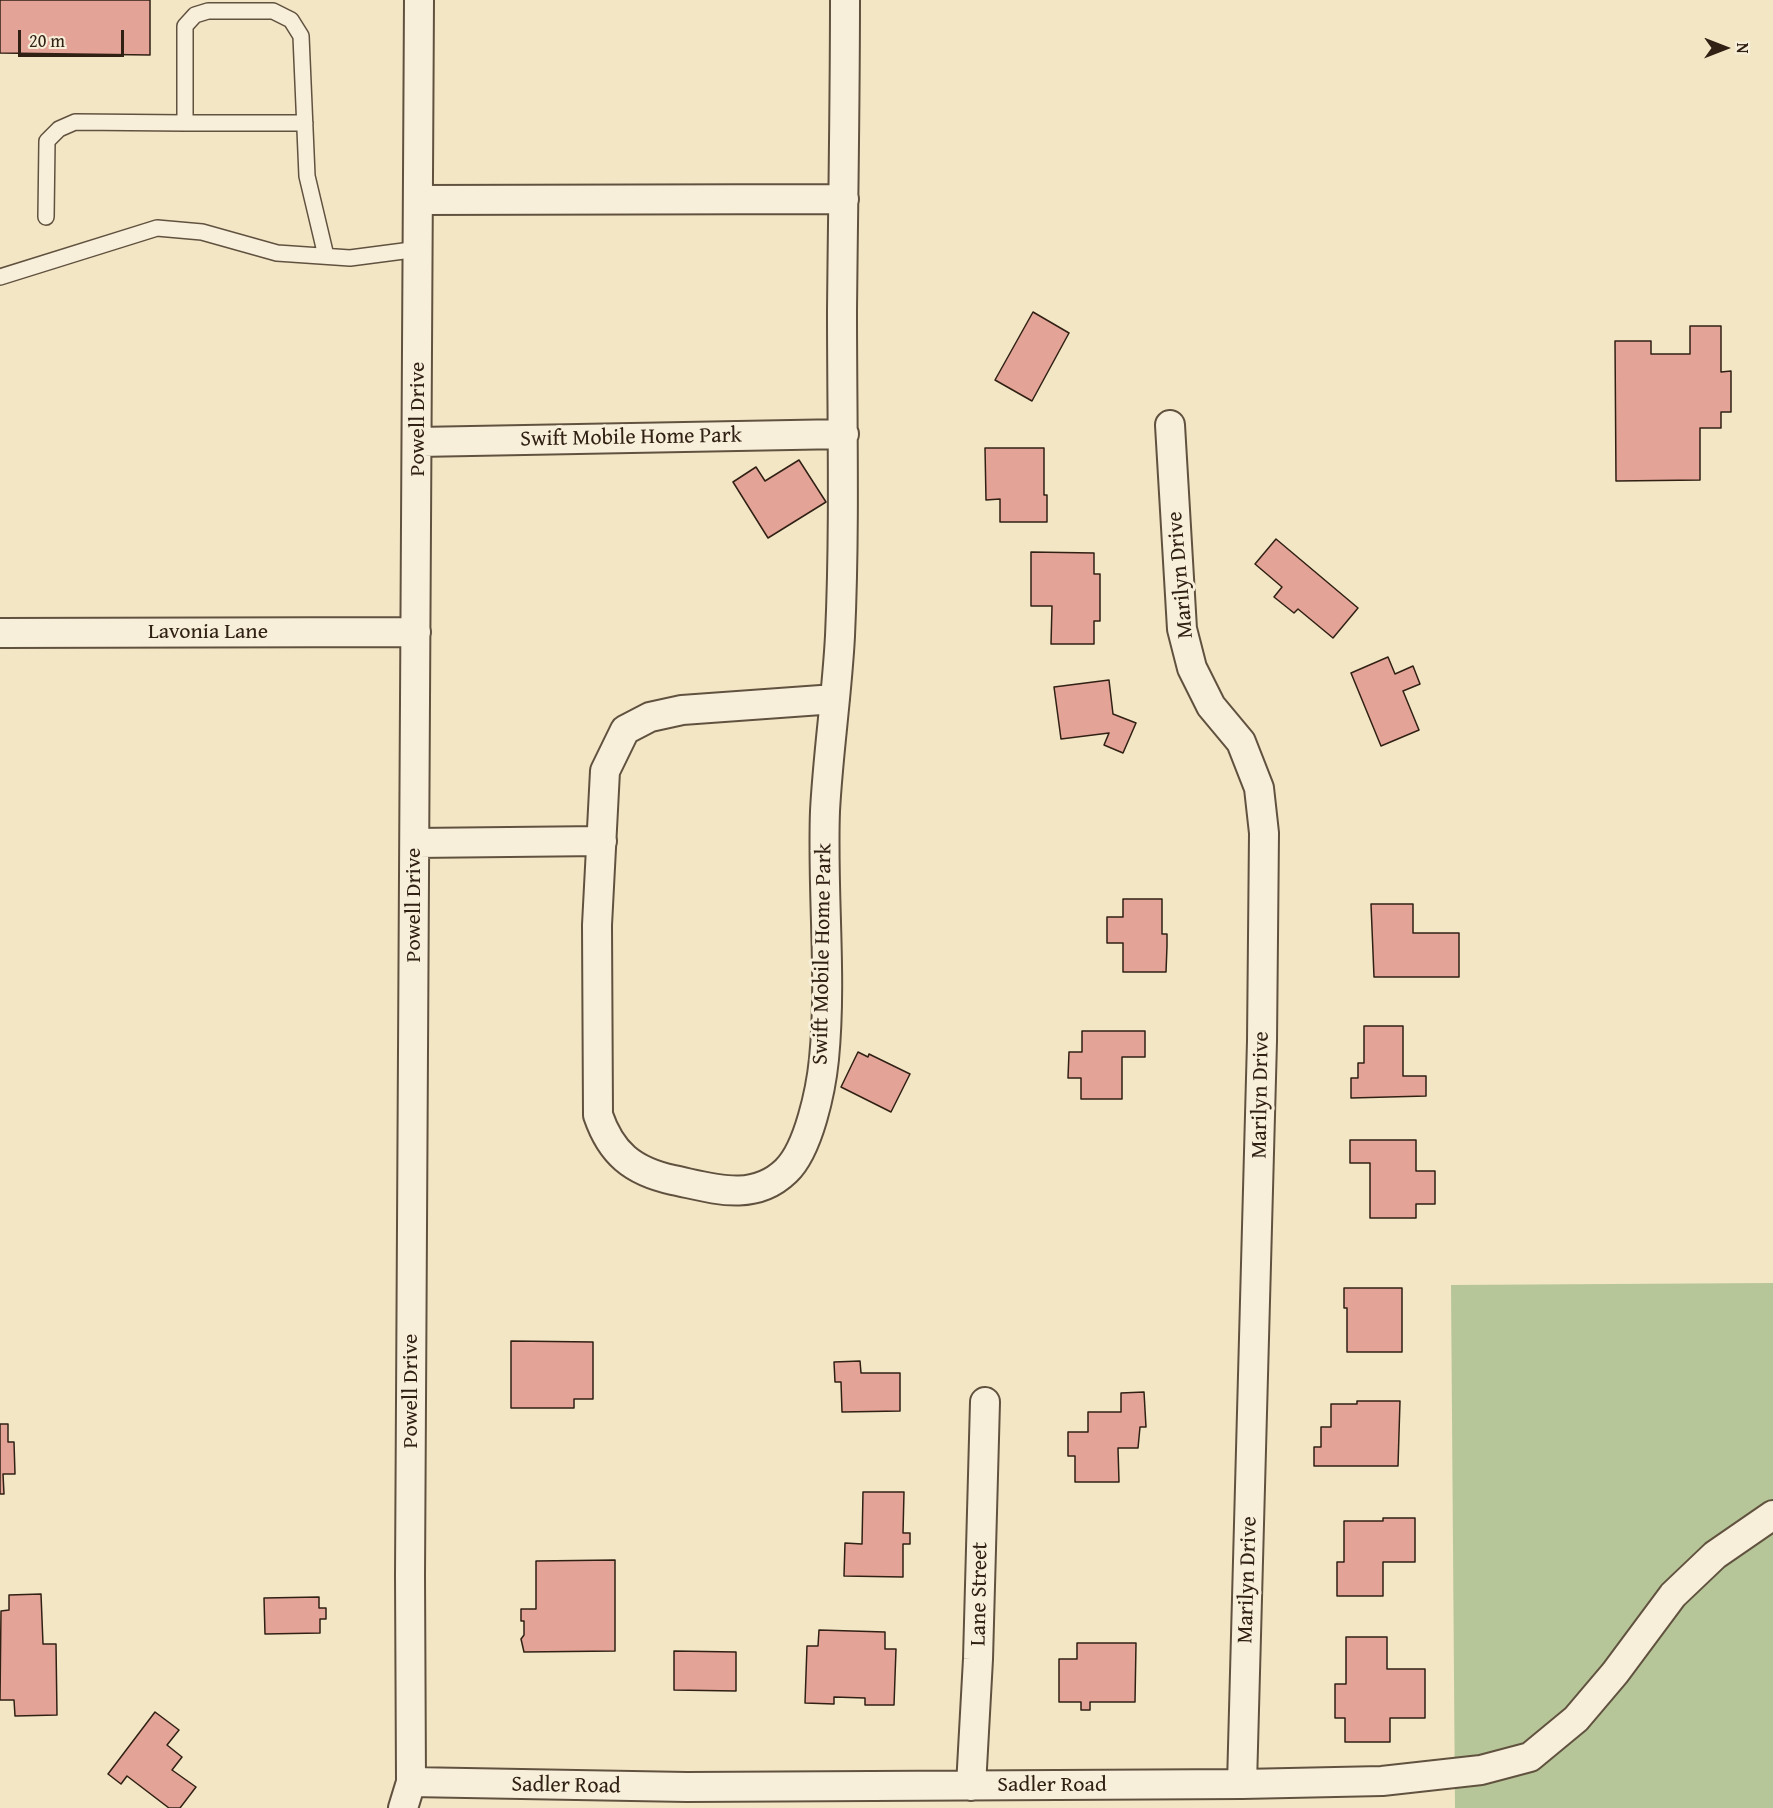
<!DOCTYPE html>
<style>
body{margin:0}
#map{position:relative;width:1773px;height:1808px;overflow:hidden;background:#f2e6c5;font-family:"Gentium Book Plus",serif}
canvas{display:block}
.north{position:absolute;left:1695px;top:18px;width:60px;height:60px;-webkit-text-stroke:4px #f7efd9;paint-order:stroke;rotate:90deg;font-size:16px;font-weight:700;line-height:24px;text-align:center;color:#312014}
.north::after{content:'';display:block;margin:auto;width:21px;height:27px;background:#312014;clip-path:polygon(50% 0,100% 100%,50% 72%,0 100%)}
.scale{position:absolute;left:18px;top:30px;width:106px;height:27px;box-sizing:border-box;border:3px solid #312014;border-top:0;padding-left:8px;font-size:18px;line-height:21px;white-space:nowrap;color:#312014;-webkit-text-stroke:4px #f7efd9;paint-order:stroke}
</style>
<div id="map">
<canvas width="1773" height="1808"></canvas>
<div class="north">N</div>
<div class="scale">20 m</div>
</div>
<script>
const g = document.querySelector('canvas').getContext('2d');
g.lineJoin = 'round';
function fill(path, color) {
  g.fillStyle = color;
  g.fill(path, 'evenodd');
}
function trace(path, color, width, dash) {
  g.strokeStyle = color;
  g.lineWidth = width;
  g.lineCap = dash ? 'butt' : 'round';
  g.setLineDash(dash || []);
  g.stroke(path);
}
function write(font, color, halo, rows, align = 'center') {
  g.font = font + ' "Gentium Book Plus",serif';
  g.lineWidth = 6;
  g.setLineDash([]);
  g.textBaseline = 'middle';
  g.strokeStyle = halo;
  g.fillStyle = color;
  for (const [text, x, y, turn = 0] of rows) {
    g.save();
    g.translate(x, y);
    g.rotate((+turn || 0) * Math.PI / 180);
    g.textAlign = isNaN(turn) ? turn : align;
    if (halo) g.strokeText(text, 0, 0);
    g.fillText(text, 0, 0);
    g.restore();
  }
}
const green = new Path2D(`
 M1773,1283v525h-318l-4,-523z`);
const building = new Path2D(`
 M0,0h150v55l-150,-2z
 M1033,312l36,21 -37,68 -37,-21z
 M1690,326h31v46l10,-1v41h-10v16h-21v52l-84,1 -1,-140h36v13h39z
 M985,448h59v47h3v27h-47v-23l-14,1z
 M799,460l27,42 -58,36 -35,-56 23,-15 9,14z
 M1276,539l82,69 -25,30 -35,-29 -4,4 -20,-16 8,-10 -27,-23z
 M1031,552l63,1v21h6v47h-6v23h-43l1,-38h-21z
 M1388,657l7,17 18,-8 7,18 -17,7 16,39 -38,16 -30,-73z
 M1109,680l4,34 23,9 -13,30 -19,-8 5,-12 -48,6 -7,-52z
 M1123,899h39v35h5v12l-1,26h-43v-29h-16v-26h16z
 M1371,904h42v29h46v44h-85z
 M1364,1026h39v50h23v20l-75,2v-20h7v-15h6z
 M1082,1031h63v26h-23v42h-41v-21h-13l1,-26h13z
 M858,1052l10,5 1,-3 41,20 -19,38 -50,-25z
 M1350,1140h66v31h19v33h-19v14h-46v-55h-20z
 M1344,1288h58v64h-55v-44h-3z
 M511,1341l82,1v57h-19v9h-63z
 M860,1361l1,12h39v38l-58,1 -1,-30h-6l-1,-20z
 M1144,1392l2,35h-6l-2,21h-20l1,34h-44v-26h-7v-24h20v-20h33v-19z
 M1357,1401h43l-2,65h-84v-19h7v-20h10v-23h26z
 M0,1424h8v18h6l1,32h-12l1,20h-4z
 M863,1492h41l-1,41h7v11h-7v33l-59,-1 1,-33 17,1z
 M1383,1518h32v44h-32v34h-46v-34h7v-41h39z
 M615,1560v91l-91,1 -3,-13 3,-4v-14h-3v-12h15v-48z
 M41,1594l2,50h13l1,71 -42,1 -1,-16h-14l1,-89 8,-1v-15z
 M319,1597v11h7v11h-6v14l-55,1 -1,-36z
 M819,1630l66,2v17h11l-2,56h-29v-7l-31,-1v7l-29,-1 2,-57h11z
 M1346,1637h41v32h38v49h-35v24h-45v-24h-10v-34h11z
 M1077,1643h59l-1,59h-45v8h-9v-8h-22v-43h18z
 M674,1651l62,1v39l-62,-1z
 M155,1712l24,18 -12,15 15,12 -10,13 24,17 -16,21h-11l-42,-32 -6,8 -13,-10z`);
const service = new Path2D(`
 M305,123h-120v-97l10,-11 13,-4h65l18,9 10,16 6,140 19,80
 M46,217l1,-76 12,-12 16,-7 110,1
 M0,277l157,-49 45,4 75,21 73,5 69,-9`);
const minor = new Path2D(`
 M419,200l425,-1
 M1170,425l12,204 10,39 19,38 30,36 18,46 5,45 -2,208 -20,743
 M418,442l426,-8
 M0,633l416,-1
 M835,699l-153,11 -32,7 -25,13 -20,41 -8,154 1,190c13,38 34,56 75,65 39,8 80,23 113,-9 23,-22 35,-82 38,-112 8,-83 -2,-165 1,-248 3,-58 12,-117 15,-175 5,-109 2,-217 2,-325 1,-104 3,-207 3,-311
 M415,843l187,-2
 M411,1782l276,5 555,-3 140,-3 99,-11 49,-13 46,-38 39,-46 58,-78 42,-40 58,-40
 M971,1786l7,-127 7,-257
 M403,1808l8,-26 -1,-208 9,-1574`);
const streetNames = [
 ["Powell Drive",418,419,-90],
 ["Swift Mobile Home Park",631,438,-1],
 ["Marilyn Drive",1181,575,-95],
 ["Lavonia Lane",208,632],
 ["Powell Drive",414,905,-90],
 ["Swift Mobile Home Park",823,954,-89],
 ["Marilyn Drive",1261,1095,-89],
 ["Powell Drive",411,1391,-90],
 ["Marilyn Drive",1248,1580,-88],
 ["Lane Street",980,1594,-89],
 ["Sadler Road",1052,1785],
 ["Sadler Road",566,1786,1]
];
fill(green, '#b6c698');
fill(building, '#e3a497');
trace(building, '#312014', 1.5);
trace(service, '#615240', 18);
trace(minor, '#615240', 32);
trace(service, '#f7efd9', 15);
trace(minor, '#f7efd9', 28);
write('22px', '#312014', '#f7efd9', streetNames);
</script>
